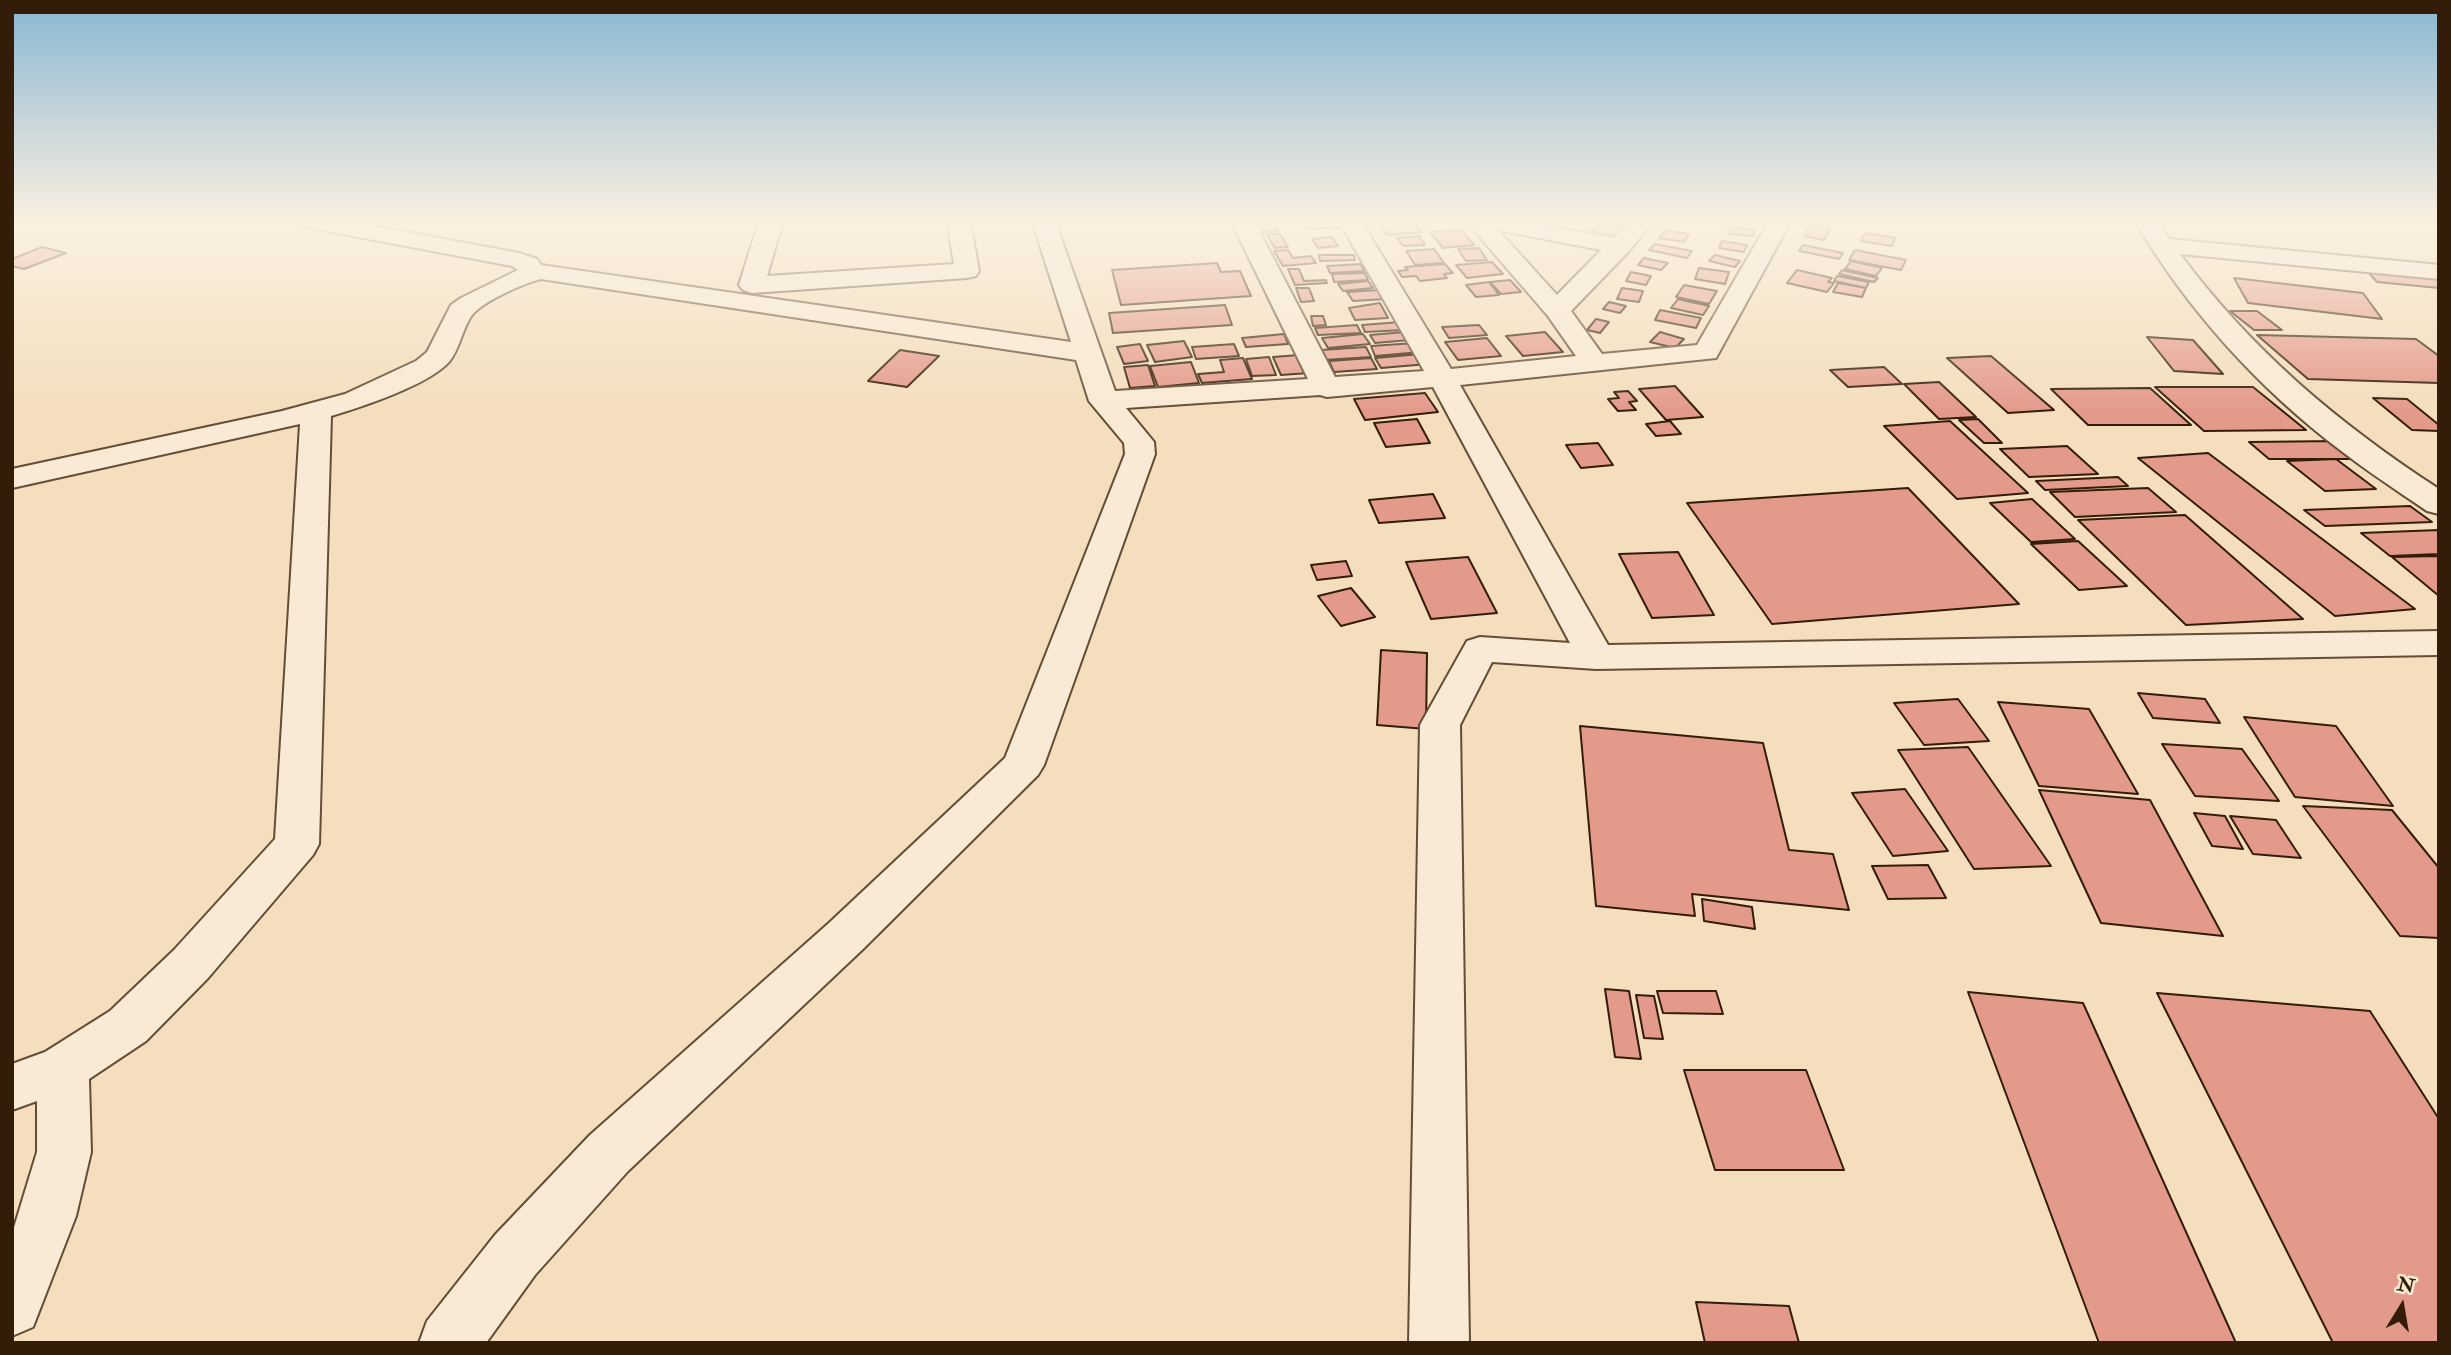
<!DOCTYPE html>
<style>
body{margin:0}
#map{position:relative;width:2451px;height:1355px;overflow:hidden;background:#f4debd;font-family:"IM FELL Double Pica",serif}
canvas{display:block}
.frame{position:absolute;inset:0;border:14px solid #331d08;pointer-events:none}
.north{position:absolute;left:2367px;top:1271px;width:70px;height:70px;-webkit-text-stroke:5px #f8ead4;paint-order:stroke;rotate:11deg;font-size:19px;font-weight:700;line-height:28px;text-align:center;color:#331d08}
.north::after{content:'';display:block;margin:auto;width:24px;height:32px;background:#331d08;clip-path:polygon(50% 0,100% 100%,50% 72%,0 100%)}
</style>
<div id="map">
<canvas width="2451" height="1355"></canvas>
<div class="frame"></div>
<div class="north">N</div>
</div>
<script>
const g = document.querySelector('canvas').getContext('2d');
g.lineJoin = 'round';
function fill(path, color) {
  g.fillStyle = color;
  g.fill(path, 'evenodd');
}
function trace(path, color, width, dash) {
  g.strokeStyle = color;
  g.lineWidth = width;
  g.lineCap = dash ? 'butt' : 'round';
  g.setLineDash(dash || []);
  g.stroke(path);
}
const building = new Path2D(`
 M1251,221h21l6,10 -22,2z
 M1304,221h35l3,7 -35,1z
 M1377,221h35l9,11 -34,3z
 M1599,222l33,6 -9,14 -34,-5z
 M1811,225l19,4 -6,11 -20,-4z
 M1729,227l25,3v6l-26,-2z
 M1461,230l13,15 -31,3 -13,-16z
 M1665,230l24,4 -5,8 -25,-4z
 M1865,233l30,5 -3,8 -31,-5z
 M1280,234l8,13 -13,1 -8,-13z
 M1419,236l6,9 -22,1 -6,-8z
 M1332,237l6,9 -20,2 -6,-9z
 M1722,241l25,4 -3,7 -25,-4z
 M1655,244l37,7 -5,7 -38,-8z
 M1803,245l40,8 -4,6 -40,-8z
 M42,247l24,6 -42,16 -12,-3v-7z
 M1479,248l8,12 -21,1 -8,-12z
 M1434,249l10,14 -29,2 -9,-14z
 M1288,250l5,8 18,-2 5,7 -33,3 -9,-15z
 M1855,250l51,10 -5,10 -52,-10z
 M1319,255h35l1,5 -35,1z
 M1715,255l25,6 -5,6 -26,-6z
 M1644,258l24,5 -7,7 -23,-5z
 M1851,261l31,7 -6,8 -31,-7z
 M1492,262l11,12 -36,4 -11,-13z
 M1217,263l4,9 19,-1 11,25 -130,9 -9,-35z
 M1361,264l3,7 -34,2 -3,-7z
 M1445,264l8,9 -9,1 3,4 -27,3 -4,-5 -14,1 -4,-6 10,-1 -3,-3z
 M2362,265l77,7v16l-62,-6z
 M1699,268l30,4 -4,12 -30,-5z
 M1288,269h11l5,12 22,-1 1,3 -32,2z
 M1797,270l35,8 -4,4 6,1 -7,9 -40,-9z
 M1842,270l36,8 -4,4 -35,-8z
 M1631,272l20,4 -5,9 -20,-4z
 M1365,273l3,7 -34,2 -2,-8z
 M1837,276l32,6 -3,6 -32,-7z
 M2234,278l129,15 19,26 -134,-16z
 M1510,280l11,12 -20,2 -11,-12z
 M1368,281l5,7 -30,3 -5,-7z
 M1489,282l10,13 -23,2 -10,-12z
 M1838,283l28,5 -4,9 -29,-5z
 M1684,285l33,6 -8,13 -33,-7z
 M1296,288h13l5,13 -13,1z
 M1622,288l21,3 -4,11 -22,-3z
 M1380,290l6,9 -33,2 -6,-9z
 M1678,299l31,7 -6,9 -32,-7z
 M1609,302l17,4 -6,7 -17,-4z
 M1380,303l8,15 -33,2 -6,-12z
 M1225,305l7,20 -119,8 -4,-20z
 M1660,310l41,8 -5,10 -41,-8z
 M2230,311h27l25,19h-28z
 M1311,316h12l3,9 -13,1z
 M1596,319l13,3 -9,11 -13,-3z
 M1400,322l4,8 -39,2 -3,-7z
 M1357,325l4,8 -43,2 -3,-7z
 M1479,325l8,10 -38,3 -7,-11z
 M1405,332l5,8 -35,3 -5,-8z
 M1545,332l18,20 -40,4 -17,-20z
 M1660,332l24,7 -9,9 -25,-6z
 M1284,334l4,10 -42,3 -4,-9z
 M1363,334l7,10 -42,4 -6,-10z
 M2257,335l159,4 23,17v27l-131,-4z
 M2147,337l46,3 30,34 -49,-3z
 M1487,338l14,18 -43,4 -13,-18z
 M1184,341l8,16 -37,5 -8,-17z
 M1415,343l6,9 -46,4 -4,-10z
 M1140,344l8,17 -24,3 -7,-17z
 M1234,344l5,12 -43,3 -4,-12z
 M1366,347l5,10 -46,3 -4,-10z
 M900,350l39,6 -32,31 -39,-6z
 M1421,354l7,10 -47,4 -6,-10z
 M1299,355l10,18 -28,2 -8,-18z
 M1991,356l63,54 -46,3 -61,-55z
 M1269,357l7,18 -24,1 -6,-17z
 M1243,358l9,21 -50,4 -4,-9 26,-2 -4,-12z
 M1371,358l6,11 -43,3 -5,-11z
 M1191,362l8,21 -41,4 -8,-21z
 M1148,365l7,21 -25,2 -6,-21z
 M1884,367l18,17 -54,3 -18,-17z
 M1939,382l37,35 -37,2 -35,-35z
 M1675,386l28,31 -37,3 -27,-31z
 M2155,387h98l53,43 -102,1z
 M2150,388l41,37h-103l-37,-36z
 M1628,391l9,10 -8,1 7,8 -18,1 -10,-12 11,-1 -5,-6z
 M1425,393l13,19 -73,8 -11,-21z
 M2373,398l34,1 32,26v6l-27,-1z
 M1417,419l13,24 -44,4 -12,-24z
 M1978,419l24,24h-18l-25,-23z
 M1670,421l11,13 -25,2 -10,-12z
 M1950,421l78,72 -71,6 -73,-73z
 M2339,441l22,18h-92l-20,-17z
 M1598,443l15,22 -32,3 -15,-23z
 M2067,446l31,28 -69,3 -29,-28z
 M2208,453l207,156 -80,7 -197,-158z
 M2336,459l40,30 -51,2 -38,-30z
 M2118,477l10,9 -83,4 -9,-9z
 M1908,488l111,116 -247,20 -85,-121z
 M2148,488l28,24 -101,5 -25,-25z
 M1433,494l12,24 -66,5 -10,-23z
 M2032,499l43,40 -44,3 -41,-39z
 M2410,506l22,16 -107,4 -21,-16z
 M2185,515l118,104 -117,6 -108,-105z
 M2439,530v24l-49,2 -29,-23z
 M2078,541l49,45 -48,4 -48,-46z
 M1678,552l36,63 -62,3 -33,-64z
 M2439,556v40l-47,-39z
 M1468,557l29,56 -66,6 -25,-57z
 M1346,561l6,15 -35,4 -6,-15z
 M1351,588l24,29 -34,9 -23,-30z
 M1381,650l46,3 -1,76 -49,-4z
 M2138,693l67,6 15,24 -67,-5z
 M1958,699l31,42 -65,4 -30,-42z
 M1998,702l91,7 49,85 -99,-8z
 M2244,717l92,9 57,80 -98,-9z
 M1580,726l183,17 26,107 44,4 16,56 -157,-16 3,22 -99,-10z
 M2162,744l80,5 37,52 -84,-5z
 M1968,747l83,119 -77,3 -76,-119z
 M1905,789l43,62 -55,5 -41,-63z
 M2039,790l111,10 73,136 -122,-13z
 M2303,806l89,4 47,58v70l-39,-2z
 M2194,813l31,3 18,33 -31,-3z
 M2230,816l46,4 25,38 -48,-4z
 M1928,865l18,33 -58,1 -16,-33z
 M1702,899l50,8 3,22 -51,-8z
 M1605,989l24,2 12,68 -26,-2z
 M1657,991h59l7,23 -60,-1z
 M1968,992l115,11 153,340h-137z
 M2157,993l213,18 69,108v224h-106z
 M1636,995l18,1 9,43 -19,-1z
 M1684,1070h122l38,100h-129z
 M1696,1302l93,4 10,37h-94z`);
const minor = new Path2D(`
 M298,221h49l172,32 18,6 4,6 530,77 -39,-121h23l60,170 193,-12 -77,-158h23l81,156 89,-6 -85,-150h22l90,148 125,-13 -28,-40 -82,-95h56l91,17 17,-17h24l-26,31 -57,59 31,43 95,-9 72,-124h22l-75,137 -256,27 148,260 831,-14v24l-843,14 -104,-7 -32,63 9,618h-60l11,-618 47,-84 13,-4 90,6 -137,-256 -106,10 -7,-2 -194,13 28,34 1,12 -111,311 -6,10 -175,174 -235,222 -93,104 -49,68h-67l8,-22 68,-86 95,-100 239,-212 176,-165 120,-304 -1,-11 -35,-42 -13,-41 -535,-81c-17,4 -63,24 -71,39 -8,13 -11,32 -21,44 -21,23 -87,45 -118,54l-12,428 -6,11 -105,123 -62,63 -57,38 2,73 -15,64 -43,111 -21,9v-102l25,-82v-51l-25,9v-46l33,-12 65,-41 64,-61 101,-111 25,-415 -288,64v-19l270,-58 63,-17 71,-33 11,-9 24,-47 10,-7 57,-28 -6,-4 -202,-38 -8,-2zM1498,230l103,20 -44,45z
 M759,221h24l-16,55 187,-12 -7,-43h23l9,50 -3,5 -9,2 -215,15 -9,-3 -4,-5z
 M2135,221h22l12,18 270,26v14l-259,-25c71,96 159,170 259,235v25l-12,-3c-29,-20 -59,-39 -87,-61 -82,-62 -154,-142 -205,-229z`);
fill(building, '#e49a8b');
trace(building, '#331d08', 2);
trace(minor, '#634d35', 4);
fill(minor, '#f8ead4');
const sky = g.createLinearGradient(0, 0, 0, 411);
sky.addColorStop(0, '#89b7d1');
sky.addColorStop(0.54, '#faf0e1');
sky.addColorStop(1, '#faf0e100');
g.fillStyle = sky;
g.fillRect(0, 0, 2451, 411);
</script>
